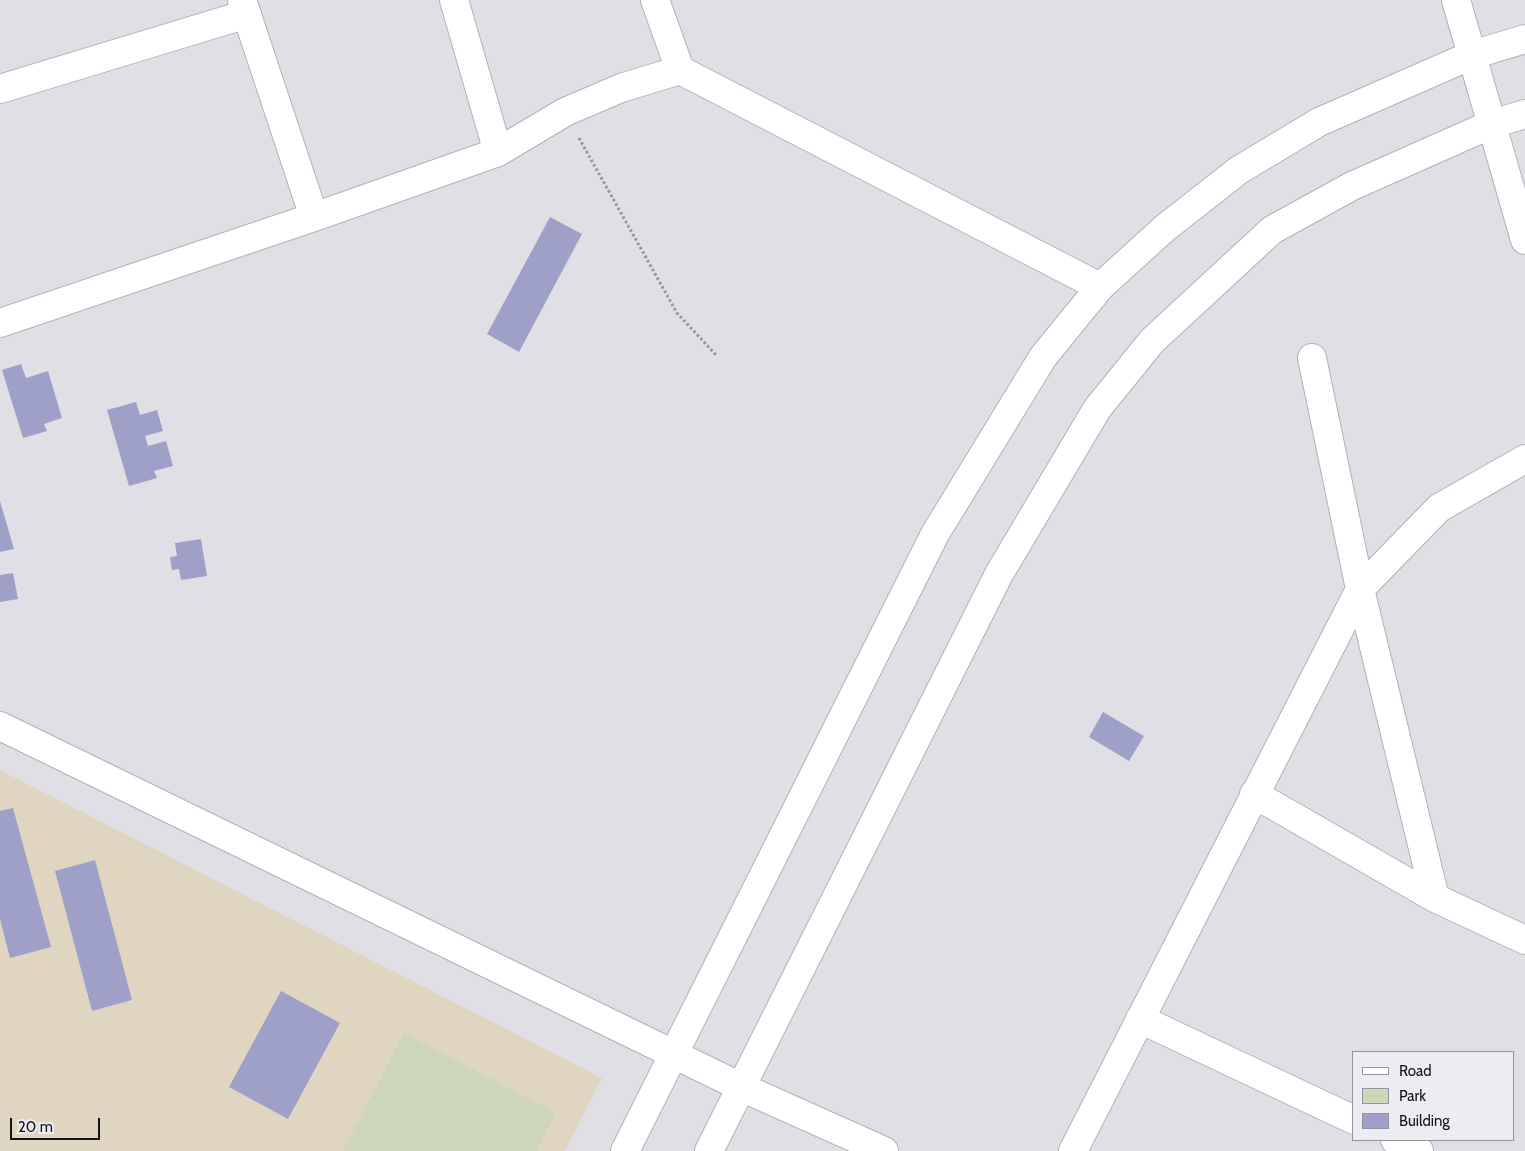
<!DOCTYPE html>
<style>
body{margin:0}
#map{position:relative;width:1525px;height:1151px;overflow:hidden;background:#dfdfe5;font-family:Cabin,sans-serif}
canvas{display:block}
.legend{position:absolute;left:1352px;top:1051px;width:162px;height:90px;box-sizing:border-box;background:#ececf2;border:1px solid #959599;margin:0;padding:6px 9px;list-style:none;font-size:15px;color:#121314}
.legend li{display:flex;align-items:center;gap:10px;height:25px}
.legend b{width:25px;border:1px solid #959599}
.scale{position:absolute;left:10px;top:1118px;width:90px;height:22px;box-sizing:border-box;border:2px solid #121314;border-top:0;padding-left:6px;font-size:15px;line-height:18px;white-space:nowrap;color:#121314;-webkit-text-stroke:4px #ececf2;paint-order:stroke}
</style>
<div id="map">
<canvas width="1525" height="1151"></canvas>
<ul class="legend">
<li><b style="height:6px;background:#fff"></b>Road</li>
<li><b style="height:14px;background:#cdd6b7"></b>Park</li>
<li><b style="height:14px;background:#9fa0c7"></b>Building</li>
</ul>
<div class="scale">20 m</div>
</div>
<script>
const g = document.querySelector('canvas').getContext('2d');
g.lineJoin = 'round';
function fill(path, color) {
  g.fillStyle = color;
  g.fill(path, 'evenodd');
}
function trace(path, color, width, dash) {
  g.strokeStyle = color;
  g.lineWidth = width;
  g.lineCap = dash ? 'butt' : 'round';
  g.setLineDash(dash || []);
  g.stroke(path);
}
const education = new Path2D(`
 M0,770l602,308 -37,73h-565z`);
const green = new Path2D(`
 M404,1033l152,80 -20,38h-193z`);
const building = new Path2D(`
 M550,217l32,17 -63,118 -32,-18z
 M21,364l5,14 22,-7 14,47 -18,6 3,7 -24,7 -21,-68z
 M136,402l4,13 17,-5 6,21 -18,5 3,10 18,-5 7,25 -19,5 3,7 -28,8 -22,-76z
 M0,501l14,48 -14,3z
 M201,539l6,37 -26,4 -2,-11 -7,1 -2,-13 7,-1 -2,-13z
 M13,573l5,26 -18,3v-27z
 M1103,712l41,24 -15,25 -40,-24z
 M13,808l38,139 -41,11 -10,-39v-108z
 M95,860l37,140 -40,11 -37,-140z
 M281,991l59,32 -52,96 -59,-32z`);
const path = new Path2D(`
 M579,138l98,175 40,43`);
const minor = new Path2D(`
 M242,0l72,217
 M454,0l44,152
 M655,0l25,70 420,217
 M1456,0l69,240
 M0,89l247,-75
 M0,323l314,-106 184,-65 67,-40 56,-24 59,-18
 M1312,358l48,231 75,309
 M0,726l741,361 143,64
 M1254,794l181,104 90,42
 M1140,1019l214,101
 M1395,1140l24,11
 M1073,1151l287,-562 79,-81 86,-49`);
const major = new Path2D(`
 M625,1151l310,-617 108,-177 57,-70 65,-59 74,-58 80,-48 153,-67 53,-16
 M709,1151l290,-577 98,-165 55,-68 120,-111 80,-44 140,-62 33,-10`);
fill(education, '#dfd5c0');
fill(green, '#cdd6b7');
fill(building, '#9fa0c7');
trace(minor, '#b1b2b7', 30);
trace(major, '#b1b2b7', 30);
trace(path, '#959599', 3, [2.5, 2.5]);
trace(minor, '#fff', 28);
trace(major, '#fff', 28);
</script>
